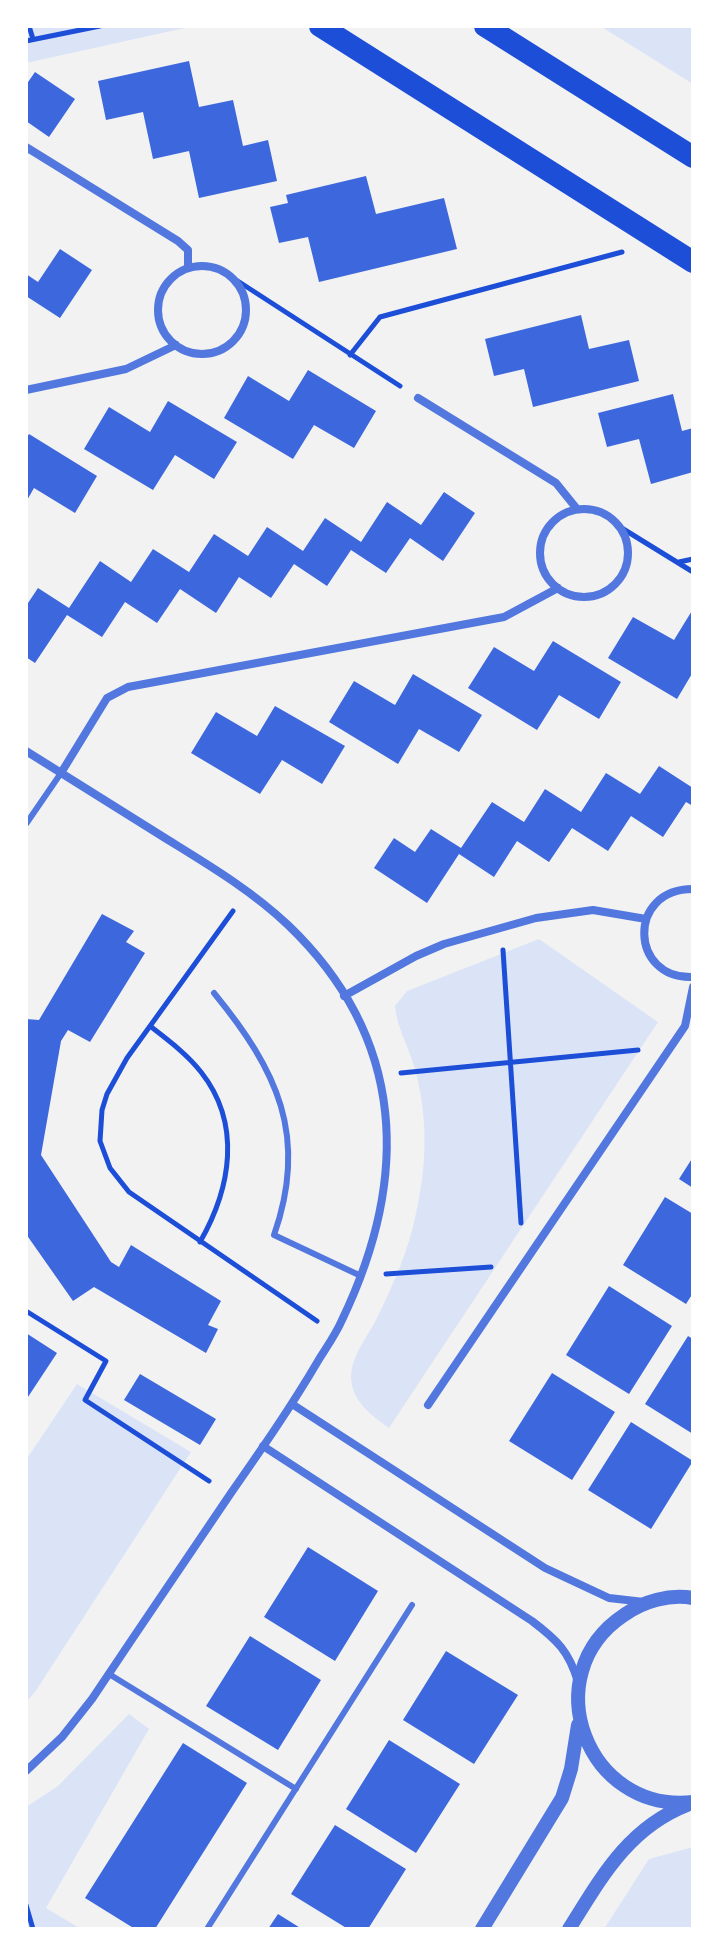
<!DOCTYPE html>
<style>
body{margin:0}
#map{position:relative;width:719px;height:1955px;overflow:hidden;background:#f2f2f2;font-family:Raleway,sans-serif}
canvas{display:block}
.frame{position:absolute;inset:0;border:28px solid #fff;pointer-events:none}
</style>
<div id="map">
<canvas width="719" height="1955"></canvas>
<div class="frame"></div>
</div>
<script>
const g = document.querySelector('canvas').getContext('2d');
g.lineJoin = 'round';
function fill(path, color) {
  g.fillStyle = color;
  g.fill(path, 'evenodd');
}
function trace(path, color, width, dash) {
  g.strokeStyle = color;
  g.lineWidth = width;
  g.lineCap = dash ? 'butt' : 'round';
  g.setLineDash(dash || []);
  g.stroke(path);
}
const green = new Path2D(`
 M26,26h168l-168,37z
 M600,26h93v58z
 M539,939l119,83 -269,406c-18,-13 -38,-27 -38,-52 1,-22 18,-41 27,-60 16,-33 31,-67 38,-103 11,-48 12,-96 -1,-144 -6,-21 -18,-41 -20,-63l12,-15z
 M77,1384l114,68 -156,240 -9,10v-242z
 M129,1714l20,15 -103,179 35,21h-55v-122l32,-21z
 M693,1847v82h-89l45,-70z`);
const building = new Path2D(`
 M189,61l10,46 34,-7 10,46 25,-6 9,41 -78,17 -10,-47 -36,8 -10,-47 -37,8 -8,-39z
 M35,72l40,27 -26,38 -23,-16v-36z
 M366,176l10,38 68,-16 13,51 -138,33 -11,-45 -29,6 -9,-36 18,-4 -2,-8z
 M60,249l32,21 -32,48 -34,-22v-22l12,8z
 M581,315l8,34 40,-9 10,41 -106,26 -9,-38 -30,7 -9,-37z
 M308,370l68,41 -22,37 -40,-23 -21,34 -69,-41 24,-42 41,25z
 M673,394l9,37 11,-3v44l-42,12 -12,-45 -32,8 -9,-34z
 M168,401l69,41 -23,37 -39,-24 -22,35 -69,-41 25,-42 41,25z
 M29,434l68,42 -22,37 -41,-25 -8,14v-63z
 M444,492l31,21 -32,48 -33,-23 -24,35 -35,-23 -24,36 -33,-22 -23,34 -32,-21 -23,36 -36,-24 -23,34 -32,-21 -23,35 -35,-22 -32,48 -9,-6v-51l12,-18 31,20 31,-47 31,21 22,-33 36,23 25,-38 34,22 19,-29 36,24 22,-33 36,24 26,-40 34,23z
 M693,609v63l-16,27 -69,-41 25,-41 41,23z
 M553,641l68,41 -22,37 -40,-24 -22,35 -69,-42 26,-41 40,24z
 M413,674l69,41 -23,37 -40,-23 -21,35 -69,-42 25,-41 41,24z
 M275,706l70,40 -23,38 -40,-24 -22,34 -69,-41 25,-41 41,24z
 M659,766l34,22v18l-7,-4 -23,35 -32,-21 -23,35 -36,-23 -23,34 -32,-21 -23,36 -35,-23 -32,49 -53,-35 20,-30 21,14 16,-23 30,19 31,-46 32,20 21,-33 36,23 25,-39 34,21z
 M102,914l32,17 -8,11 19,11 -55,89 -22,-12 -7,11 -20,114 70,107 8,5 12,-22 90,56 -13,24 10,4 -12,24 -112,-66 -21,14 -47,-67v-215l13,1z
 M693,1157v31l-14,-9z
 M665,1197l28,17v79l-7,11 -63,-39z
 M609,1286l63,40 -43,68 -63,-39z
 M26,1333l31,20 -31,47z
 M688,1336l5,3v95l-48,-30z
 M552,1373l63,39 -43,68 -63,-39z
 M140,1374l76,45 -16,26 -76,-45z
 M631,1422l62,39 -42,68 -63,-39z
 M308,1547l70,44 -43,70 -71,-44z
 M250,1636l71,44 -43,70 -72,-44z
 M446,1651l72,44 -44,69 -71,-44z
 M389,1740l71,44 -44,69 -70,-44z
 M183,1743l64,40 -92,146h-20l-50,-31z
 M335,1825l71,44 -38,60h-20l-57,-35z
 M278,1914l24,15h-34z`);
const path = new Path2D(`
 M29,26l4,13
 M26,41l74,-15
 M233,278l167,108
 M350,355l30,-38 242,-65
 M620,527l73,45
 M679,562l14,-3
 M233,911l-106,147 -20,36 -5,16 -2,31 10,27 19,24 188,129
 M503,950l18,273
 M150,1026c18,14 37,28 51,46 41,52 30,116 -1,170
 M401,1073l237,-23
 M386,1274l105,-7
 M26,1311l80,50 -21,39 124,81
 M26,1905l7,24`);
const service = new Path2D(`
 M26,824l35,-51
 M214,993c63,77 95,143 60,242l87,41
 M109,1674l187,115
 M207,1929l205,-324`);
const minor = new Path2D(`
 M26,147l152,94 10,9v18
 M158 310a44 44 0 1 1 88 0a44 44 0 1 1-88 0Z
 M26,390l100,-21 50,-24
 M418,398l138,85 21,26
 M540 553a44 44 0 1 1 88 0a44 44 0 1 1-88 0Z
 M26,751c46,29 92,58 139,87 42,26 86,52 123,87 119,114 122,253 54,395 -6,14 -16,28 -24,41 -27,46 -57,89 -87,132 -46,68 -93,137 -139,206l-30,38 -36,34
 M61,773l46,-75 21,-11 376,-70 54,-29
 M693,889c-67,0 -63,91 0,88
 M344,996l72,-40 28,-12 92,-26 57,-8 53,9
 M292,1404l253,164 64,30 35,4
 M428,1405l257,-379 8,-39
 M263,1446l269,175c25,19 37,30 46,61`);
const tertiary = new Path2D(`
 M693,1598c-24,-4 -49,3 -69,17 -90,60 -37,199 69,187
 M482,1929l80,-131 9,-29 7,-44
 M569,1929c32,-51 59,-101 118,-124`);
const trunk = new Path2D(`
 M320,26l373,236
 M485,26l208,131`);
fill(green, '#dbe4f7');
fill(building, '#3d67dc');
trace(path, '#1d4ed8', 5);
trace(service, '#5277de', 6);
trace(minor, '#5277de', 8);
trace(tertiary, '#5277de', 14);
trace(trunk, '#1d4ed8', 22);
</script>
